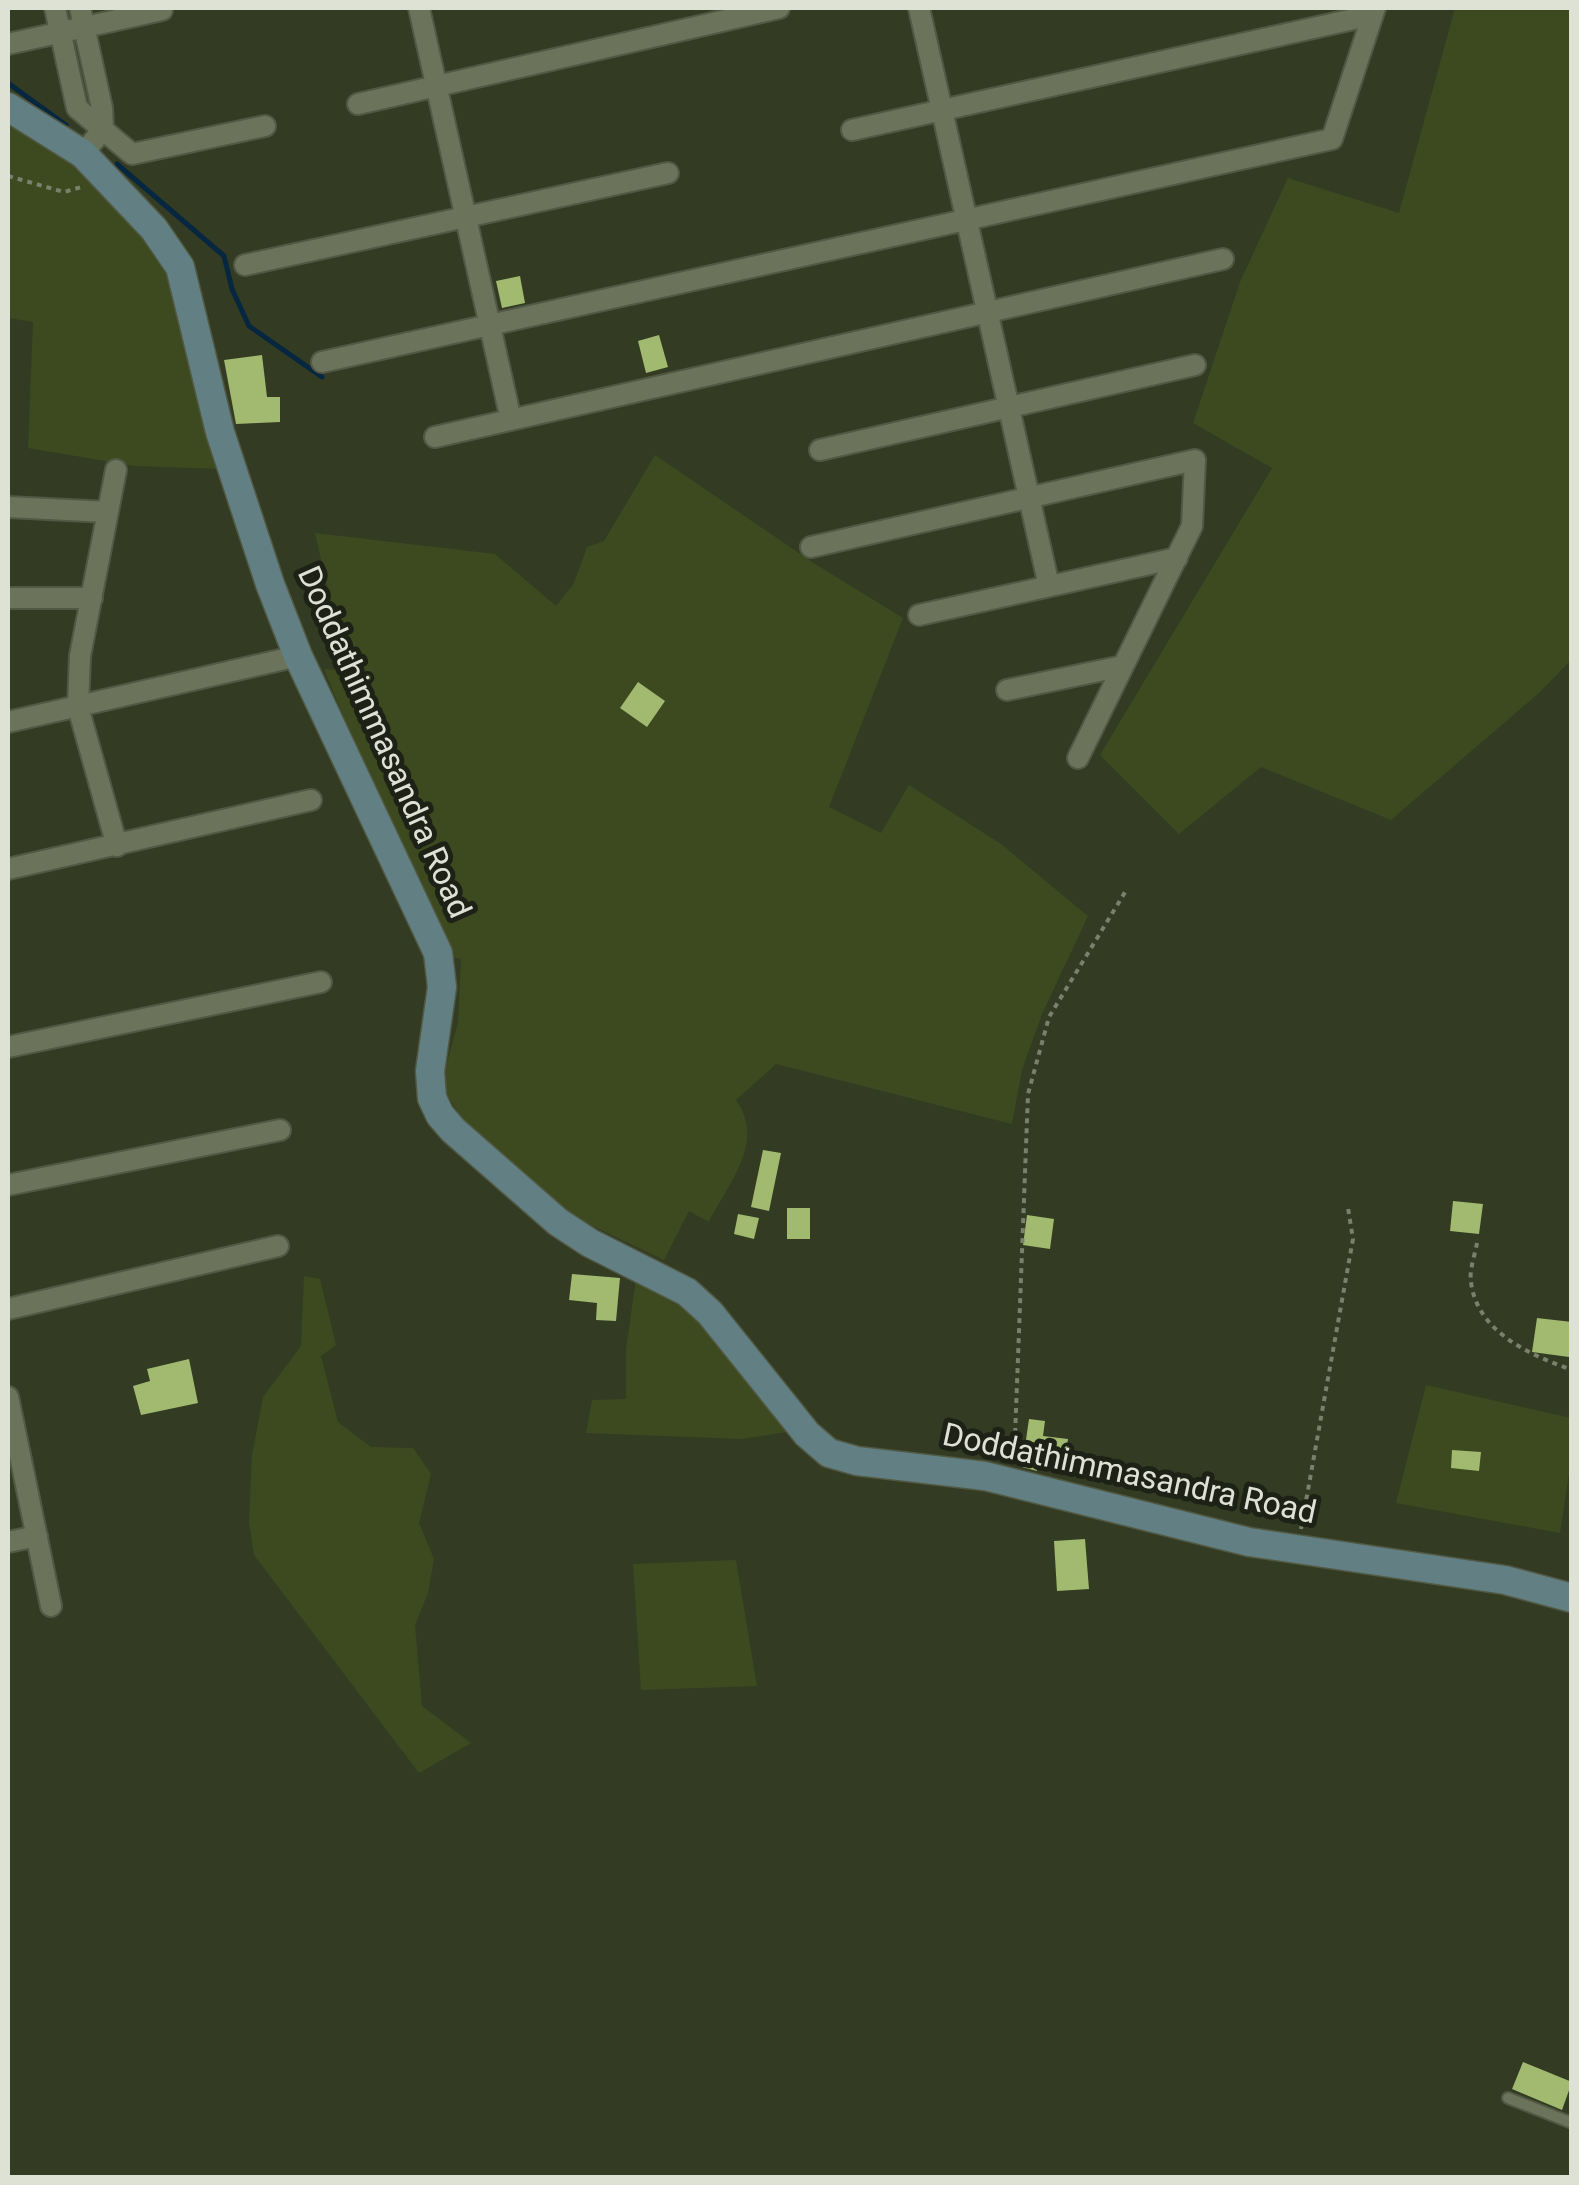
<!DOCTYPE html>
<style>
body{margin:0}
#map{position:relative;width:1579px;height:2185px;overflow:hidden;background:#333b23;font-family:Roboto,sans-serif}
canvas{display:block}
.frame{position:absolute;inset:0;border:10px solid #dde2d4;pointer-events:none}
</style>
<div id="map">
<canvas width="1579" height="2185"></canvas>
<div class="frame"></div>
</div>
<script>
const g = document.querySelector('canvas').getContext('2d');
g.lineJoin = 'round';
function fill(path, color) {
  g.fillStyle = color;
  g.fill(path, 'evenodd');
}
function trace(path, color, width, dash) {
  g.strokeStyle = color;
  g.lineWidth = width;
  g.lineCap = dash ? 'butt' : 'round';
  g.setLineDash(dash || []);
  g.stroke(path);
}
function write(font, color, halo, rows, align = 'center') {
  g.font = font + ' Roboto,sans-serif';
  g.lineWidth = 10;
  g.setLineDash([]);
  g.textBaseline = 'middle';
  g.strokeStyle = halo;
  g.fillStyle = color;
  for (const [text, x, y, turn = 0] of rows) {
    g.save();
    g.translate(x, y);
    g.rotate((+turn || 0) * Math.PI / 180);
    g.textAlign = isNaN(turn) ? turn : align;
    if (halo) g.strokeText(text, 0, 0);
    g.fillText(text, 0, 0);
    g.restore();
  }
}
const green = new Path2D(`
 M1455,8h116v652l-32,33 -148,127 -130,-53 -82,67 -79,-79 172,-287 -79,-45 47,-141 48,-104 111,35z
 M8,116c45,33 94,65 132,106 45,48 65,180 82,247l-87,-3 -107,-18 5,-126 -25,-4z
 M655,455l157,107 91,56 -74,189 52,26 28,-48 92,59 87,72 -46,98 -20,56 -10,54 -236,-60 -40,36c30,42 -7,82 -27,122l-20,-11 -25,49 -105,-50 -95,-88 -23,-38 17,-61 3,-64 -8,-2 -32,-76 -43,-81 -54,-131 22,2 -31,-138 180,21 61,52 18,-23 13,-36 17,-6z
 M304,1276l16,3 16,66 -15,11 17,66 33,25 42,1 18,26 -12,49 15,36 -6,34 -13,32 7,81 49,37 -52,30 -165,-218 -5,-32 3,-68 11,-58 38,-51z
 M636,1279l35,17 19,15 30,36 20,18 46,67 -44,7 -156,-6 6,-33 34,-1v-50z
 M1426,1385l145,33v43l-11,72 -164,-30z
 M736,1560l21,126 -116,4 -8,-126z`);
const stream = new Path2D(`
 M8,83l58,42
 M117,164l107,92 8,33 17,37 73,51`);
const building = new Path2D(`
 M520,276l5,27 -23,5 -6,-27z
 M659,335l9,32 -22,6 -8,-32z
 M262,355l5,42h13v25l-44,2 -12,-64z
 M638,682l27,19 -18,26 -27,-19z
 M763,1150l18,3 -12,58 -18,-4z
 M1453,1201l30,3 -4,30 -29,-3z
 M787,1208h23v31h-23z
 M738,1214l21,4 -5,21 -20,-5z
 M1027,1215l27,4 -4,30 -27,-4z
 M572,1274l48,4 -4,43 -20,-1 1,-17 -28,-3z
 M1537,1318l35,4 -3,35 -37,-5z
 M189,1359l9,44 -57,12 -8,-29 17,-5 -3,-12z
 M1029,1419l16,2 -2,15 25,3 -4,26 -7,-1v5l-19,-3 -1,5 -15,-4z
 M1452,1450l29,2 -2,19 -28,-3z
 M1085,1539l4,50 -32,2 -3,-50z
 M1523,2062l49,20 -10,28 -50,-21z`);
const path = new Path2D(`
 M8,176l56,16 21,-6
 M1477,1243c-2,12 -8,27 -6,39 6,50 59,73 101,88
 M1014,1463l14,-369 21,-77 78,-128
 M1301,1529l52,-290 -5,-31`);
const lane = new Path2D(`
 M1508,2098l64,25`);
const street = new Path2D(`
 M55,8l22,100 55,46 133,-28
 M80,8l22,100 1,21 -20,25
 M419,8l92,412
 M919,8l130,578
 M8,44l154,-34
 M358,104l421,-96
 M852,130l520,-115
 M245,265l423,-92
 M322,362l1010,-223 43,-131
 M435,437l788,-178
 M820,450l375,-85
 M116,470l-36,186 -2,51 39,139
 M8,507l100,5
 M811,547l384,-87 -3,66 -114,232
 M8,598h84
 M919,615l258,-57
 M1007,690l116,-24
 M8,722l290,-66
 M8,869l303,-69
 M8,1047l313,-65
 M8,1185l272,-55
 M8,1309l270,-63
 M8,1397l43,209
 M8,1542l29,-6`);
const secondary = new Path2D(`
 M8,107l75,47 71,75 26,38 40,165 50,152 28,72 140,297 4,34 -12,84 2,27 8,17 13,15 105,92 32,21 97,49 23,21 97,121 22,19 28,8 128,15 264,66 256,38 67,18`);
const streetNames = [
 ["Doddathimmasandra Road",382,743,66],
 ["Doddathimmasandra Road",1129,1476,12]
];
fill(green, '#3d4a20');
trace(stream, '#072741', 5);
fill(building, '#a1ba70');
trace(lane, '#515843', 14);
trace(street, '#515843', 24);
trace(secondary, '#515843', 31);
trace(path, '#79806c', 4, [5, 5]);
trace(lane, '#6b745a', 10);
trace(street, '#6b745a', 20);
trace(secondary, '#628083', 28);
write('32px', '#dde2d4', '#1d2116', streetNames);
</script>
